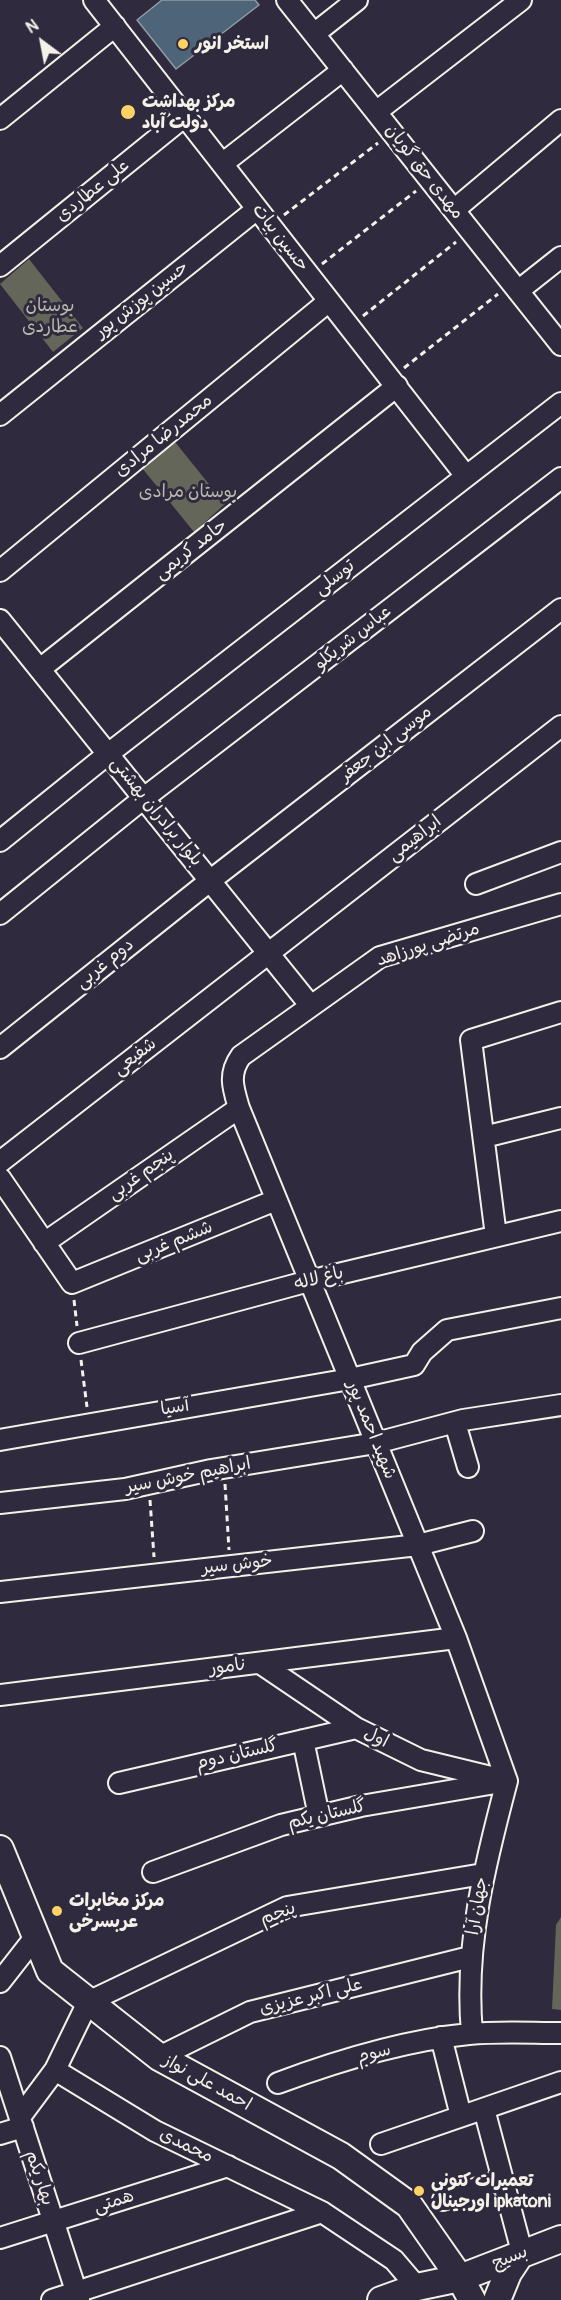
<!DOCTYPE html>
<meta charset="utf-8">
<style>
body{margin:0}
#map{position:relative;width:561px;height:2300px;overflow:hidden;background:#2f2a3d;font-family:Pangolin,sans-serif}
canvas{display:block}
.north{position:absolute;left:12px;top:12px;width:60px;height:60px;-webkit-text-stroke:4px #2f2a3d;paint-order:stroke;rotate:328deg;font-size:16px;font-weight:700;line-height:24px;text-align:center;color:#f4f1e8}
.north::after{content:'';display:block;margin:auto;width:21px;height:27px;background:#f4f1e8;clip-path:polygon(50% 0,100% 100%,50% 72%,0 100%)}
</style>
<div id="map">
<canvas width="561" height="2300"></canvas>
<div class="north">N</div>
</div>
<script>
const g = document.querySelector('canvas').getContext('2d');
g.lineJoin = 'round';
function fill(path, color) {
  g.fillStyle = color;
  g.fill(path, 'evenodd');
}
function trace(path, color, width, dash) {
  g.strokeStyle = color;
  g.lineWidth = width;
  g.lineCap = dash ? 'butt' : 'round';
  g.setLineDash(dash || []);
  g.stroke(path);
}
function write(font, color, halo, rows, align = 'center') {
  g.font = font + ' Pangolin,"Playpen Sans Arabic",sans-serif';
  g.lineWidth = 6;
  g.setLineDash([]);
  g.textBaseline = 'middle';
  g.strokeStyle = halo;
  g.fillStyle = color;
  for (const [text, x, y, turn = 0] of rows) {
    g.save();
    g.translate(x, y);
    g.rotate((+turn || 0) * Math.PI / 180);
    g.textAlign = isNaN(turn) ? turn : align;
    if (halo) g.strokeText(text, 0, 0);
    g.fillText(text, 0, 0);
    g.restore();
  }
}
const green = new Path2D(`
 M29,259l54,69 -30,24 -53,-68z
 M175,442l50,62 -31,28 -52,-64z
 M561,1917v93l-9,-1 4,-84z`);
const water = new Path2D(`
 M162,0h93l4,5 -83,64 -39,-49z`);
const path = new Path2D(`
 M284,215l94,-72
 M322,264l94,-73
 M363,316l93,-74
 M404,368l94,-74
 M74,1300l3,26
 M81,1360l6,47
 M225,1484l4,66
 M150,1500l4,57`);
const minor = new Path2D(`
 M94,0l372,476
 M287,0l274,345
 M314,34l43,-34
 M376,112l145,-112
 M0,119l115,-93
 M222,164l121,-94
 M454,210l107,-90
 M0,266l185,-150
 M518,291l43,-34
 M0,415l257,-206
 M0,571l329,-270
 M0,620l310,385
 M40,669l357,-283
 M0,841l108,-87 453,-351
 M476,884l85,-32
 M0,914l144,-116 417,-320
 M0,1048l211,-168 350,-271
 M484,1137l77,-19
 M0,1162l561,-436
 M0,1178l72,105 204,-83
 M496,1236l-25,-196 90,-28
 M44,1243l195,-135
 M79,1343l230,-62 252,-60
 M455,1423l13,44
 M0,1440l350,-61 64,-14 8,-13 25,-22 114,-22
 M0,1503l125,-14 86,-19 165,-27 87,-23 98,-15
 M0,1592l418,-47 55,-14
 M260,1663l96,65 65,32 78,19
 M0,1695l456,-57
 M303,1740l16,76
 M507,1781l-51,-143 -217,-530c-6,-20 -11,-34 2,-52l139,-99 181,-53
 M119,1783l237,-55
 M153,1872l128,-47 80,-19 146,-25
 M0,1982l36,-46
 M472,2033c-8,-87 13,-169 35,-252
 M441,2037l20,79
 M0,2057l79,243
 M159,2057l91,-45 220,-55
 M55,2070l100,61 167,81 72,48 23,27
 M278,2083c59,-22 129,-43 191,-49 30,-3 62,-1 92,-1
 M484,2109l38,143
 M20,2117l35,-47 33,-68 199,-95 196,-33
 M0,2134l23,-7
 M381,2144l180,-62
 M443,2200l60,-21
 M0,2238l228,-72
 M52,2300l270,-88`);
const major = new Path2D(`
 M0,1849l50,122 109,86 182,99 68,49 51,73 12,22
 M381,2300l36,-13 43,-9 101,-39
 M497,2300l11,-27 14,-21`);
const markers = [
 [183,44,6,"#ffd166"],
 [128,112,8,"#ffd166"],
 [57,1911,6,"#ffd166"],
 [419,2191,6,"#ffd166"]
];
const poiNames = [
 ["استخر انور",195,44],
 ["مرکز بهداشت",142,102],
 ["دولت آباد",142,123],
 ["مرکز مخابرات",69,1901],
 ["عربسرخی",69,1922],
 ["تعمیرات کتونی",431,2181],
 ["اورجینال ipkatoni",431,2202]
];
const streetNames = [
 ["مهدی حق گویان",424,172,52],
 ["علی عطاردی",93,191,-39],
 ["حسین بیات",280,238,52],
 ["حسین پوزش پور",142,300,-38],
 ["محمدرضا مرادی",164,436,-39],
 ["حامد کریمی",191,550,-38],
 ["توسلی",335,578,-38],
 ["عباس شریکلو",353,638,-38],
 ["موسی ابن جعفر",386,744,-38],
 ["بلوار برادران بهشتی",156,812,51],
 ["ابراهیمی",415,839,-38],
 ["مرتضی پورزاهد",428,945,-18],
 ["دوم غربی",105,964,-39],
 ["شفیعی",135,1057,-38],
 ["پنجم غربی",141,1175,-35],
 ["ششم غربی",174,1242,-22],
 ["باغ لاله",319,1279,-14],
 ["آسیا",175,1408,-9],
 ["شهید احمد پور",371,1430,68],
 ["ابراهیم خوش سیر",188,1476,-11],
 ["خوش سیر",237,1565,-6],
 ["نامور",228,1667,-7],
 ["اول",376,1738,26],
 ["گلستان دوم",237,1755,-13],
 ["گلستان یکم",327,1815,-13],
 ["جهان آرا",478,1906,-81],
 ["پنجم",278,1914,-20],
 ["علی اکبر عزیزی",311,1997,-14],
 ["سوم",374,2054,-14],
 ["احمد علی نواز",207,2083,29],
 ["محمدی",186,2146,26],
 ["بهار یکم",39,2178,72],
 ["همتی",114,2202,-18],
 ["بسیج",510,2258,-21]
];
const parkNames = [
 ["بوستان",50,306],
 ["عطاردی",50,327],
 ["بوستان مرادی",188,492]
];
fill(green, '#636658');
fill(water, '#4e6479');
trace(water, '#909ca5', 1.5);
trace(minor, '#f4f1e8', 24);
trace(major, '#f4f1e8', 30);
trace(path, '#f4f1e8', 3, [6, 4.5]);
trace(minor, '#2f2a3d', 20);
trace(major, '#2f2a3d', 26);
for (const [x, y, r, color] of markers) {
  const dot = new Path2D();
  dot.arc(x, y, r, 0, 2 * Math.PI);
  g.fillStyle = color;
  g.fill(dot);
  trace(dot, '#2f2a3d', 2);
}
write('bold 18px', '#f4f1e8', '#2f2a3d', poiNames, 'left');
write('18px', '#f4f1e8', '#2f2a3d', streetNames);
write('18px', '#bab9ae', '#2f2a3d', parkNames);
</script>
